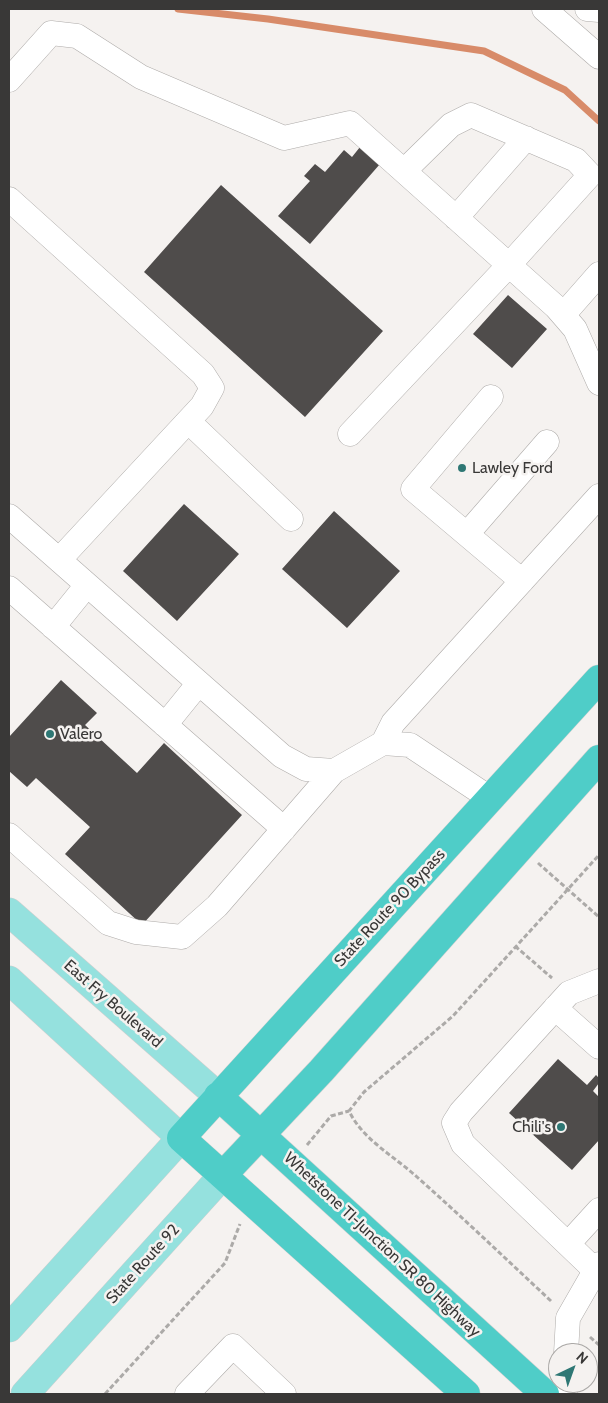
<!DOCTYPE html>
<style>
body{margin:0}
#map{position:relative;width:608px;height:1403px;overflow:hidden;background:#f5f2f0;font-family:Cabin,sans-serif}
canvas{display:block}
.frame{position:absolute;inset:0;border:10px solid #393837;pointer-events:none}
.north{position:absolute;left:548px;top:1343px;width:50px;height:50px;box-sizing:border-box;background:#f5f2f0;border:1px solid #aaa8a6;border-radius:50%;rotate:42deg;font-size:14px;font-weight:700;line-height:20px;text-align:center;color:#393837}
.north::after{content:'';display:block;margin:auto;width:18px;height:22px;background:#2e7774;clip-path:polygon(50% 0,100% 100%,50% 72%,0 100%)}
</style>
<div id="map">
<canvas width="608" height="1403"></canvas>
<div class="frame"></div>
<div class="north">N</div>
</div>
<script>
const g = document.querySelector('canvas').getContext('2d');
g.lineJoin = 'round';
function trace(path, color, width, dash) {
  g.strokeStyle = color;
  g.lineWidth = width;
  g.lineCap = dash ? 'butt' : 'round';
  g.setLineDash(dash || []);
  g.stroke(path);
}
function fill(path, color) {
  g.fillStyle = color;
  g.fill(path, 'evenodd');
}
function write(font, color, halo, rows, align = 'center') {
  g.font = font + ' Cabin,sans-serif';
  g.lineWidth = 5;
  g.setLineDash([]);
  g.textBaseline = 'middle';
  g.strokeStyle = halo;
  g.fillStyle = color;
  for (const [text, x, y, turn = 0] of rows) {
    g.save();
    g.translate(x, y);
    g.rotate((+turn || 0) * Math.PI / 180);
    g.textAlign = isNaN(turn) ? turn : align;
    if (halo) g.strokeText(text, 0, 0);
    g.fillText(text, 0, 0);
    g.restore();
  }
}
const stream = new Path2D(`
 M178,9l90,10 216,32 81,39 34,31`);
const building = new Path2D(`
 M360,147l20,17 -70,80 -32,-28 32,-35 -6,-5 11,-12 10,8 19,-22 8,7z
 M221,185l162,146 -78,86 -161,-145z
 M508,295l39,34 -35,39 -39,-34z
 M184,504l55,50 -62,67 -54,-50z
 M334,511l66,60 -53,57 -65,-59z
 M61,680l36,33 -12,12 52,48 27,-30 78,72 -100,110 -77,-71 25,-27 -54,-49 -9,9 -18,-16v-34z
 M558,1059l29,26 9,-10 3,3v5l-6,8 6,6v43l-27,30 -63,-57z`);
const path = new Path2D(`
 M538,863l61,54
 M515,946l37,32
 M307,1145l24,-29 18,-5
 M551,1301c-45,-42 -89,-84 -134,-124 -23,-21 -54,-37 -68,-66l15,-19 89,-76 146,-161
 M590,1337l9,8
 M105,1394l120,-131 15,-39`);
const minor = new Path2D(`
 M544,9l55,48
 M587,9l12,1
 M9,80l42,-47 26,3 64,41 143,61 66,-15 206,184 19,22 24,54
 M9,199l194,175 9,14 -10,18 -143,154
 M456,218l70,-80
 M563,315l36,-41
 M491,397l-78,92 109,92
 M188,421l103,98
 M350,434l159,-169 81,-90 -14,-15 -105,-45 -20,10 -47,46
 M9,516l273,240 24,13 28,2 49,-28 27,2 81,54
 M467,534l80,-92
 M9,588l275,241
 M53,627l34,-42
 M165,725l34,-42
 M383,743l10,-20 206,-227
 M9,835l99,88 28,9 46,5 35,-31 117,-135
 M599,981l-30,12 -108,119 -7,11 9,21 136,130
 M555,1008l44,39
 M568,1244l31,-34
 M566,1353l2,-35 31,-54
 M565,1383v11
 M187,1394l46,-48 51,48`);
const major = new Path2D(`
 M9,912l209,184
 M9,980l172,158 -172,190
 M25,1394l198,-219`);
const highway = new Path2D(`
 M218,1096l327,298
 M223,1175l98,-104 278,-312
 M466,1394l-285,-256 418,-459`);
const markers = [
 [462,468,5,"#2e7774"],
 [50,734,5,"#2e7774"],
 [561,1127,5,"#2e7774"]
];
const poiNames = [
 ["Lawley Ford",472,468],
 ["Valero",60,734],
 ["Chili's",551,1127,"right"]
];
const streetNames = [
 ["State Route 90 Bypass",390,908,-47],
 ["East Fry Boulevard",113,1004,41],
 ["Whetstone TI-Junction SR 80 Highway",382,1245,43],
 ["State Route 92",143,1264,-48]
];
trace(stream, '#d88b69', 7);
fill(building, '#4f4c4b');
trace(minor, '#aeaba9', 25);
trace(major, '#cfcfcf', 29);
trace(highway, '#cfcfcf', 29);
trace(path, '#acaaa8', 3, [5, 2.5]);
trace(minor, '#fff', 24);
trace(major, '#95e1de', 28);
trace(highway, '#4fcdc8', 28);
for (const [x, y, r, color] of markers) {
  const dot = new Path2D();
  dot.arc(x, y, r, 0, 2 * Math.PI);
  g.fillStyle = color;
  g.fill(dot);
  trace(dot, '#f5f2f0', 2);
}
write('16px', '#393837', '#f5f2f0', poiNames, 'left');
write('16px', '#393837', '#f5f2f0', streetNames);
</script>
